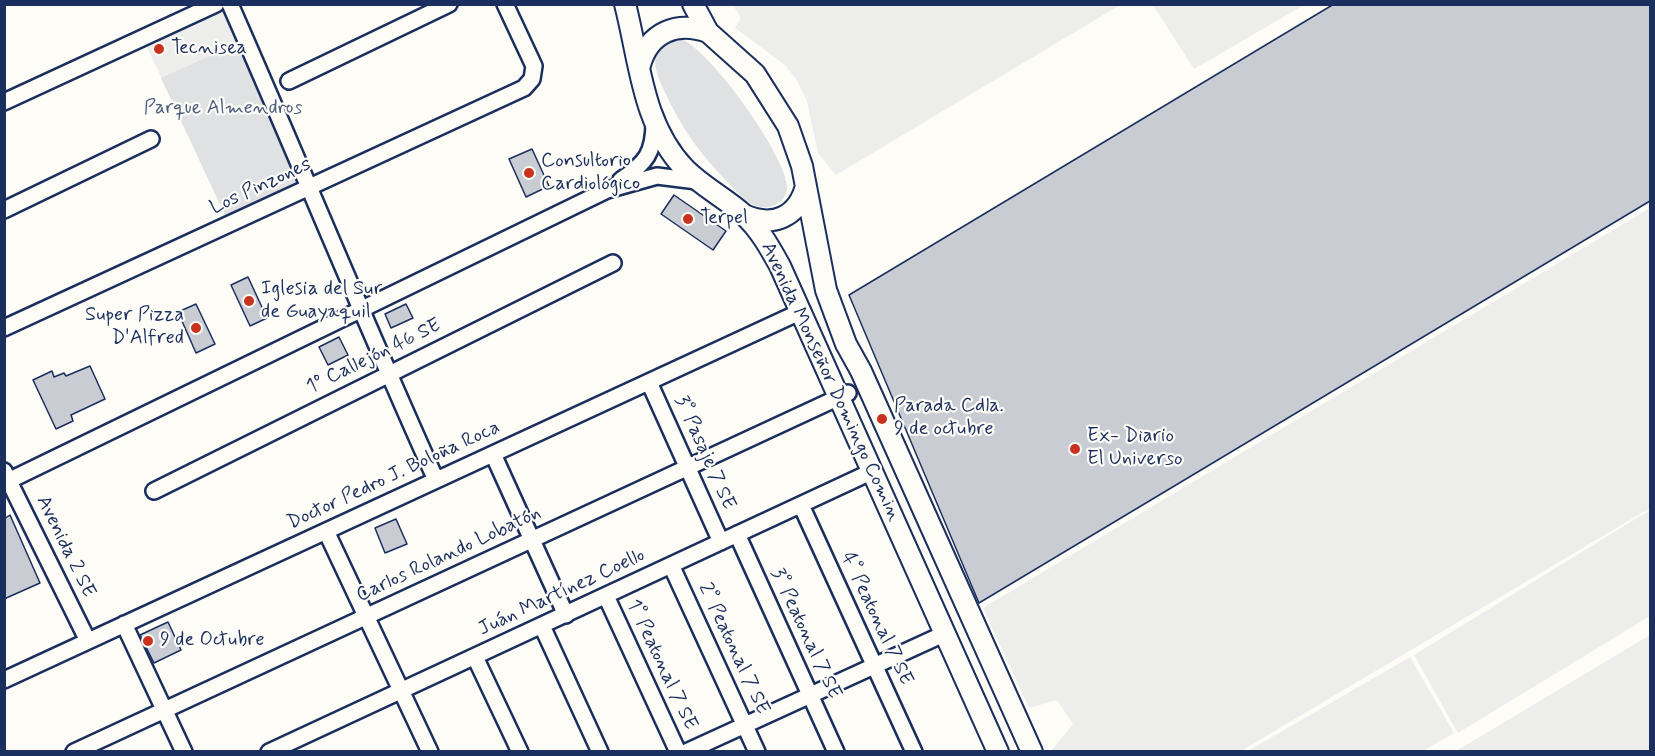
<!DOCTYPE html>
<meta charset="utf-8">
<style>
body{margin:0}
#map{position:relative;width:1655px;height:756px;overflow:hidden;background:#fdfcf7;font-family:Mynerve,sans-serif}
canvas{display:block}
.frame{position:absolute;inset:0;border:6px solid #1b2f5e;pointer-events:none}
</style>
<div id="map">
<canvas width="1655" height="756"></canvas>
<div class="frame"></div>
</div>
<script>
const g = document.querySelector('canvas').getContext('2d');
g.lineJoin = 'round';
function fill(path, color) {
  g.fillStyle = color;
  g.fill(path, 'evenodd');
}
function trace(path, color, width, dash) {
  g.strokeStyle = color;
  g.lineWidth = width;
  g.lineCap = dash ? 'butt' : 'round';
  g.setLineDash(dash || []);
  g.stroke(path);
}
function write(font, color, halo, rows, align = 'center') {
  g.font = font + ' Mynerve,sans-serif';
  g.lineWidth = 4.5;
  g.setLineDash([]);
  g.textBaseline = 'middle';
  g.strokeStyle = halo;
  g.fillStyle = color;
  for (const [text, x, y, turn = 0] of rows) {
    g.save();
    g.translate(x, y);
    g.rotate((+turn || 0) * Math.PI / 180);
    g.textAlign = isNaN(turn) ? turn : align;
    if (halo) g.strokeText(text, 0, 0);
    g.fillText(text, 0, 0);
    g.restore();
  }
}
const built = new Path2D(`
 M223,4l18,39 -79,36 -18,-38z
 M733,5h387l-284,170 -18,-22 -11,-52 -11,-22 -11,-14 -50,-37 6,-10z
 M1153,5h151l-110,64z
 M1650,208v300l-409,243h-190l22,-27 -16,-24 -28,8 -46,-100z
 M1650,510v106l-192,117 -44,-78z
 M1650,635v116h-194z
 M1410,657l44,76 -31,18h-175z`);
const green = new Path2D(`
 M678,38c29,6 109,119 109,149 0,8 -5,15 -12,18 -11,5 -21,1 -30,-5 -37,-37 -60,-63 -82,-112 -4,-9 -11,-25 -7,-35 3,-10 14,-12 22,-15z
 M241,42l64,148 -76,34 -68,-146z`);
const building = new Path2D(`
 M1334,4h316v197l-671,402 -130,-308z
 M532,149l17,37 -23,11 -17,-38z
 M674,195l52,36 -13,19 -52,-36z
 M248,277l19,41 -17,8 -19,-41z
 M196,304l19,40 -19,9 -18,-41z
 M406,304l7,14 -22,10 -6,-14z
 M339,337l9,18 -20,10 -9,-18z
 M90,366l15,33 -34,16 2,6 -17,8 -23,-49 19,-9 2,6 10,-4 2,3z
 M10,515l30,68 -36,16v-80z
 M396,519l11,25 -22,9 -10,-25z
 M168,622l13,28 -27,13 -14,-28z`);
const minor = new Path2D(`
 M230,4c70,159 135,319 206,476
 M289,81l160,-77
 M4,102l212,-98
 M621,180c25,-17 33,-27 33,-58
 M4,210l147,-71
 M4,328l520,-240 8,-9 2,-13 -29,-62
 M649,382l72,160
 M493,454l73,161
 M4,471l84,170
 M4,483l603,-293 50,-14 40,5
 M154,491l459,-228
 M801,505l113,247
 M326,531l104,221
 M737,534l99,218
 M671,565l86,187
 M606,596l72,156
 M124,624l60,128
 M542,626l58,126
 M475,657l45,95
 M4,680l798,-369
 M74,752l774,-359
 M269,752l604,-281
 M686,752l260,-119`);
const major = new Path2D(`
 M625,4c15,58 17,120 60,165 18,18 40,29 58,45 16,14 27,34 37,52l218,486
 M693,4l15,28 47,42 33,52 14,40 24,124 20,54 15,27 171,381
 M640,65c9,-33 37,-44 68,-33
 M744,215c29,13 54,2 62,-29`);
const markers = [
 [159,49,6,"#c8321e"],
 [529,173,6,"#c8321e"],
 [688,219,6,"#c8321e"],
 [249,301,6,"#c8321e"],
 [196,328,6,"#c8321e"],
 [882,419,6,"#c8321e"],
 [1075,449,6,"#c8321e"],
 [148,641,6,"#c8321e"]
];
const poiNames = [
 ["Tecnisea",171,49],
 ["Consultorio",541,162],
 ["Cardiológico",541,185],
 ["Terpel",700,219],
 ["Iglesia del Sur",261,290],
 ["de Guayaquil",261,313],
 ["Super Pizza",184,316,"right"],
 ["D'Alfred",184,339,"right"],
 ["Parada Cdla.",894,407],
 ["9 de octubre",894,430],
 ["Ex- Diario",1087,437],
 ["El Universo",1087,460],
 ["9 de Octubre",160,641]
];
const parkNames = [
 ["Parque Almendros",223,109]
];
const streetNames = [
 ["Los Pinzones",261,187,-25],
 ["1º Callejón 46 SE",374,357,-26],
 ["Avenida Monseñor Domingo Comin",830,382,65],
 ["3° Pasaje 7 SE",704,453,66],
 ["Doctor Pedro J. Boloña Roca",394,476,-25],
 ["Avenida 2 SE",65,547,64],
 ["Carlos Rolando Lobatón",449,555,-25],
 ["Juán Martínez Coello",562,593,-25],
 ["4° Peatonal 7 SE",876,619,65],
 ["3° Peatonal 7 SE",805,634,65],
 ["2° Peatonal 7 SE",733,649,65],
 ["1° Peatonal 7 SE",661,665,65]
];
fill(built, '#edeeec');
fill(green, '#e0e1e3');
fill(building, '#c9ccd3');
trace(building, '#1b2f5e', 1.5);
trace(minor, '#1b2f5e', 20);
trace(major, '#1b2f5e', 24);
trace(minor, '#fdfcf7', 15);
trace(major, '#fdfcf7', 20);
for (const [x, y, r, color] of markers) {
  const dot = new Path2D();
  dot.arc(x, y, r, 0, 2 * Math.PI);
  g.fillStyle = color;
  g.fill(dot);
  trace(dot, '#fdfcf7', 2);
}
write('20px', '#1b2f5e', '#fdfcf7', poiNames, 'left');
write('20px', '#4c5c7f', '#fdfcf7', parkNames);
write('20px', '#1b2f5e', '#fdfcf7', streetNames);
</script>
